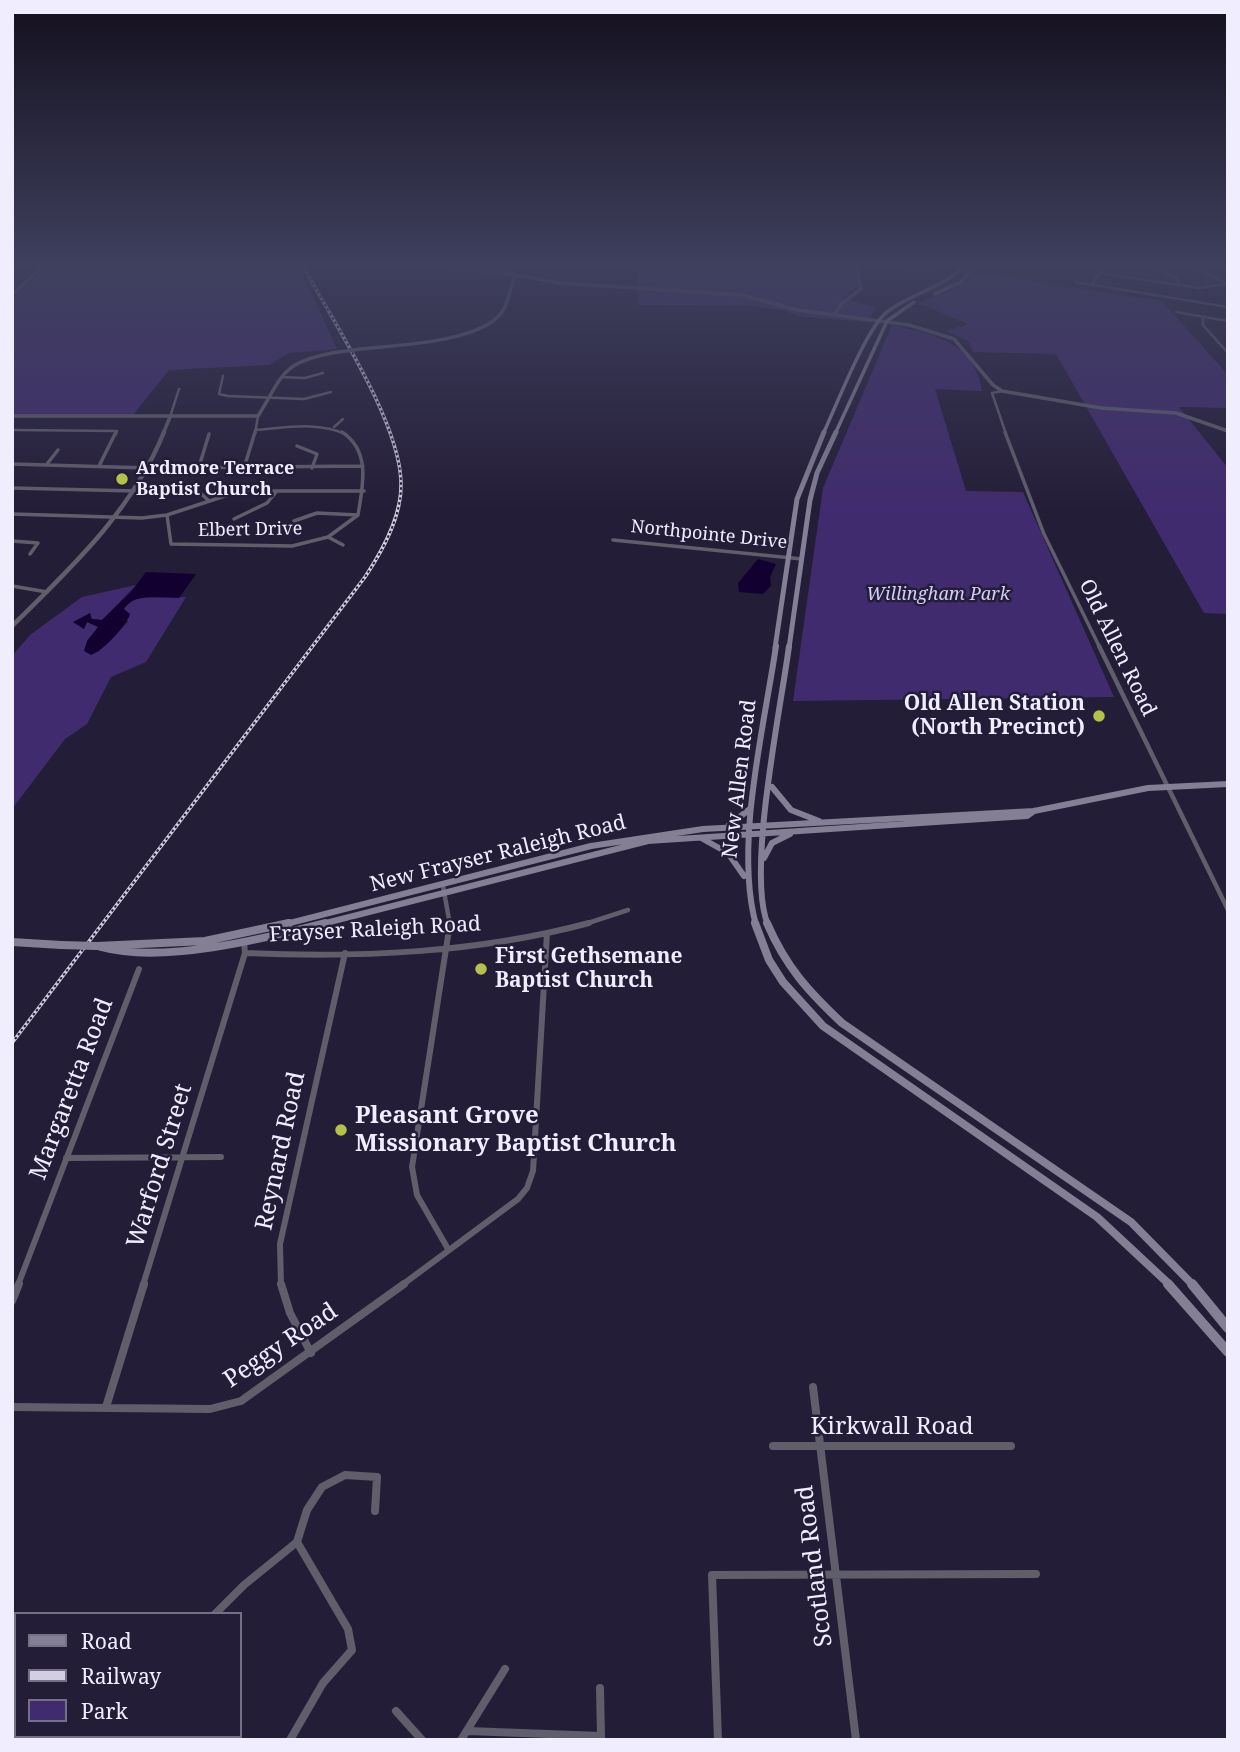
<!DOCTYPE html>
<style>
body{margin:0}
#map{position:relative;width:1240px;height:1752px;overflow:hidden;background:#241d37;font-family:"Noto Serif",serif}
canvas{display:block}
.frame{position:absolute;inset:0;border:14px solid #f0edff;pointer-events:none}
.legend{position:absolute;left:14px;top:1612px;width:228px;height:126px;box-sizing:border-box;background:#241d37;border:2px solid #767087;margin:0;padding:9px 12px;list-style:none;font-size:21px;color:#f0edff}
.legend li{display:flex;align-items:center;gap:14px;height:35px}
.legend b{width:35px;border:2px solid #767087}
</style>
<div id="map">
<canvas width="1240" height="1752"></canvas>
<div class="frame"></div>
<ul class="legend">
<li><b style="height:9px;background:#847f95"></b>Road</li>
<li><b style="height:9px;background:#d3cfe2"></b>Railway</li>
<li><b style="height:19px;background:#412b6f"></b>Park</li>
</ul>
</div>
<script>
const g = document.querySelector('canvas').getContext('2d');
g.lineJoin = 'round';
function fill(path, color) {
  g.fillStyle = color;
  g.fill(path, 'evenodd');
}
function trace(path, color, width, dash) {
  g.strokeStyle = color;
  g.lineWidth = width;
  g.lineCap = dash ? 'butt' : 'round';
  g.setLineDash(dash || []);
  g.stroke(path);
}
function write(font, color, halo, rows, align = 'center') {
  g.font = font + ' "Noto Serif",serif';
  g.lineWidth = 5;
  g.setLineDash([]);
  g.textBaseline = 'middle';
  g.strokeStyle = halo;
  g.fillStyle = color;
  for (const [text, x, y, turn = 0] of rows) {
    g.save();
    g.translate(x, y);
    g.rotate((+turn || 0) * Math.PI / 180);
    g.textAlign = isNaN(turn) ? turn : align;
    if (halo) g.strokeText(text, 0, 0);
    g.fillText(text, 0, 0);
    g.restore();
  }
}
const green = new Path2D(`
 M45,268h255l37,81 -48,4 -20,12 -100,5 -37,46 -120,-1v-117z
 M637,268h217l6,16 -17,15 32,8 -6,15 -66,-5 -22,-7 -29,-4 -114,-1z
 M978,273l184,28 66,74v33l-49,-1 49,61v146l-24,-1 -148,-259 -83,-2 -5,-11 -22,-10 22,-7 -50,-21 39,-15z
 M892,325c41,9 83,17 90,66l-47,-2 31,102 57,1 91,205 -321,4 30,-213z
 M136,585l-34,35 -11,-1 -1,-5 -16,8 10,7 3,-7 12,4 -12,15 11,11 30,-30 -5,-13 11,-11 52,-1 -40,65 -35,15 -24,47 -22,15 -53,70v-153l18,-21 52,-38z`);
const water = new Path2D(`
 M758,559l18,5 -6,13 1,9 -8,8 -24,-2 -1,-9z
 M146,572l50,2 -17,24c-17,0 -45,-6 -55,11l6,5c-3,11 -27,37 -39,41l-7,-4 3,-10 11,-14 -11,-5 -3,7 -11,-7 17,-9 2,6 10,1 29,-28z`);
const minorFar4 = new Path2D(`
 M905,268h28
 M1155,268l21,10 3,6
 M1099,273l100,15 29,-4
 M1075,282l153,25
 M1092,284l11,-16
 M1176,312l52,9
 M1203,317v8l25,28
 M223,376l-4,18 9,2 76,3 27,-7
 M281,377l24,1 18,-5
 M1002,391l-10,2 14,41
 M170,417l9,-28
 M334,427l9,-8
 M12,430l105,1 -1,3
 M255,430c29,-2 63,-9 90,4
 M255,434l3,-18`);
const minorFar3 = new Path2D(`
 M1005,432l39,102 56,114
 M297,446l20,8 -5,14
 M12,464l136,4 215,-2
 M47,464l11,-14
 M100,464l16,-32
 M199,467l10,-33
 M244,468l11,-36
 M12,488l123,3
 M197,490l11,10
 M12,514l130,4 25,-3 73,-24h124
 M167,515l4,29 121,2 36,-9 30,-22c5,-30 13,-64 -16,-83
 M234,519l33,-16 10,-12
 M294,521l23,-8 41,2
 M328,537l15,8
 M613,540l189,19
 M12,541l26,2 -8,11
 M12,586l35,6`);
const minorFar2 = new Path2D(`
 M1099,646l129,264
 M443,886l7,39
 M582,925l46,-15`);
const minorFar1 = new Path2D(`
 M245,953c115,5 232,0 344,-30
 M66,1158l155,-1
 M448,1249l-31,-54 -5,-28 38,-244
 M18,1285l121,-316
 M143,1285l102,-332 -1,-11
 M281,1285l-1,-41 65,-291
 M402,1285l116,-86 9,-11 6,-17 14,-238`);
const minor = new Path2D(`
 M281,1284l9,29 21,40
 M12,1301l7,-17
 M813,1387l43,353
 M12,1407l198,2 31,-8 163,-117
 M106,1407l38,-123
 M773,1446h238
 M215,1614l29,-29 53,-43 10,-32 15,-23 23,-12 32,2 -2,34
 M600,1688l1,49
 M396,1711l26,29
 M468,1731l133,5
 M156,1740l1,-4
 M290,1740l33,-57 29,-33 -4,-21 -51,-87
 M461,1740l44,-71
 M718,1740l-6,-165 324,-1`);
const tertiaryFar1 = new Path2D(`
 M450,268l49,4 61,11 182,12 55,15 112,15 45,14 39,46 9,6 99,17 75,5 52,18
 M1195,268l33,16
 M12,295l29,-27
 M835,314l6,-10 20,-15 -4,-21
 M360,349c35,-4 120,-6 142,-37 8,-11 7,-25 14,-36
 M12,416h246c26,-42 23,-53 74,-63
 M163,434l7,-17`);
const tertiary = new Path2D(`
 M12,626c60,-59 120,-115 152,-194`);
const secondaryFar4 = new Path2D(`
 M935,294l26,-12 12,-14
 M823,434c13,-27 43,-106 64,-122 23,-18 53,-23 75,-44
 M835,434l52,-113 27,-19`);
const secondaryFar3 = new Path2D(`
 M775,648l22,-149 27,-67
 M789,648l21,-148 7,-27 19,-41`);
const secondaryFar2 = new Path2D(`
 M772,787l19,23 28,11
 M729,825l21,-16
 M703,839l25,14 16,23
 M764,858l8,-15 18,-9
 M282,925l309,-79 112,-17 331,-18 114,-23 80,-4
 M318,925l330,-84 379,-25 7,-5
 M756,925c-22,-79 8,-197 20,-279
 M768,925c-22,-52 13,-217 21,-279`);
const secondaryFar1 = new Path2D(`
 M755,923l14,37 14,22 40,44 274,191 73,68
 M767,923c19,44 41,68 75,100l289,199 62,63
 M12,942l49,3
 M97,946l108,-5 84,-18
 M101,947c61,17 162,-8 224,-24`);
const secondary = new Path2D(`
 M1168,1284l60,68
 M1192,1284l36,44`);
const rail = new Path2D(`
 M12,1043l353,-466c18,-27 37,-61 36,-94 -1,-61 -67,-160 -97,-215`);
const tertiaryBridge = new Path2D(`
 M332,353l28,-4`);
const secondaryBridge = new Path2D(`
 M61,945l36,1`);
const markers = [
 [122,479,7,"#b5c249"],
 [1099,716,7,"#b5c249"],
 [481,969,7,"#b5c249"],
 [341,1130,7,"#b5c249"]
];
const farPoinames = [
 ["Ardmore Terrace",136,469],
 ["Baptist Church",136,490]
];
const farStreetnames = [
 ["Elbert Drive",250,530,-1],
 ["Northpointe Drive",709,535,6]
];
const farParknames = [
 ["Willingham Park",938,595]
];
const streetNames = [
 ["Old Allen Road",1117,648,64],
 ["New Allen Road",740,779,-83],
 ["New Frayser Raleigh Road",498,854,-14],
 ["Frayser Raleigh Road",375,930,-3]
];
const poiNames = [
 ["Old Allen Station",1085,704],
 ["(North Precinct)",1085,728],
 ["First Gethsemane",495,957,"left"],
 ["Baptist Church",495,981,"left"]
];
const nearStreetnames = [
 ["Margaretta Road",72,1089,-69],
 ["Reynard Road",281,1151,-78],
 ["Warford Street",160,1166,-73],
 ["Peggy Road",281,1346,-34],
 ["Kirkwall Road",892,1427],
 ["Scotland Road",815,1566,-97]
];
const nearPoinames = [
 ["Pleasant Grove",355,1116],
 ["Missionary Baptist Church",355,1144]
];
fill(green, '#412b6f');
fill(water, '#120030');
trace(minorFar4, '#615e6b', 2.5);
trace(minorFar3, '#615e6b', 3.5);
trace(minorFar2, '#615e6b', 4.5);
trace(minorFar1, '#615e6b', 6);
trace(minor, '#615e6b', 8);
trace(tertiaryFar1, '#615e6b', 3.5);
trace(tertiary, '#615e6b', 4.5);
trace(secondaryFar4, '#847f95', 3.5);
trace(secondaryFar3, '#847f95', 5);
trace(secondaryFar2, '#847f95', 6);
trace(secondaryFar1, '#847f95', 8);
trace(secondary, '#847f95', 10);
trace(rail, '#d3cfe2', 3.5);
trace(rail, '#241d37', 2, [2.5]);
trace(tertiaryBridge, '#615e6b', 3.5);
trace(secondaryBridge, '#847f95', 8);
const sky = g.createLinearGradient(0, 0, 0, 513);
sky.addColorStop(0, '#14101e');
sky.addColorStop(0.52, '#3f405e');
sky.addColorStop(1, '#3f405e00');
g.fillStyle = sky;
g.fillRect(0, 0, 1240, 513);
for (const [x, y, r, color] of markers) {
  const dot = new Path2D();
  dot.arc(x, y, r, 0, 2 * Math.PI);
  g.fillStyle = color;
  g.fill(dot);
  trace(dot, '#241d37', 2.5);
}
write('bold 18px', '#f0edff', '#241d37', farPoinames, 'left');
write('18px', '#f0edff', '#241d37', farStreetnames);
write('italic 18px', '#d5ccf7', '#241d37', farParknames);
write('21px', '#f0edff', '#241d37', streetNames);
write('bold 21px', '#f0edff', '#241d37', poiNames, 'right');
write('24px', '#f0edff', '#241d37', nearStreetnames);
write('bold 24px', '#f0edff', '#241d37', nearPoinames, 'left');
</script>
